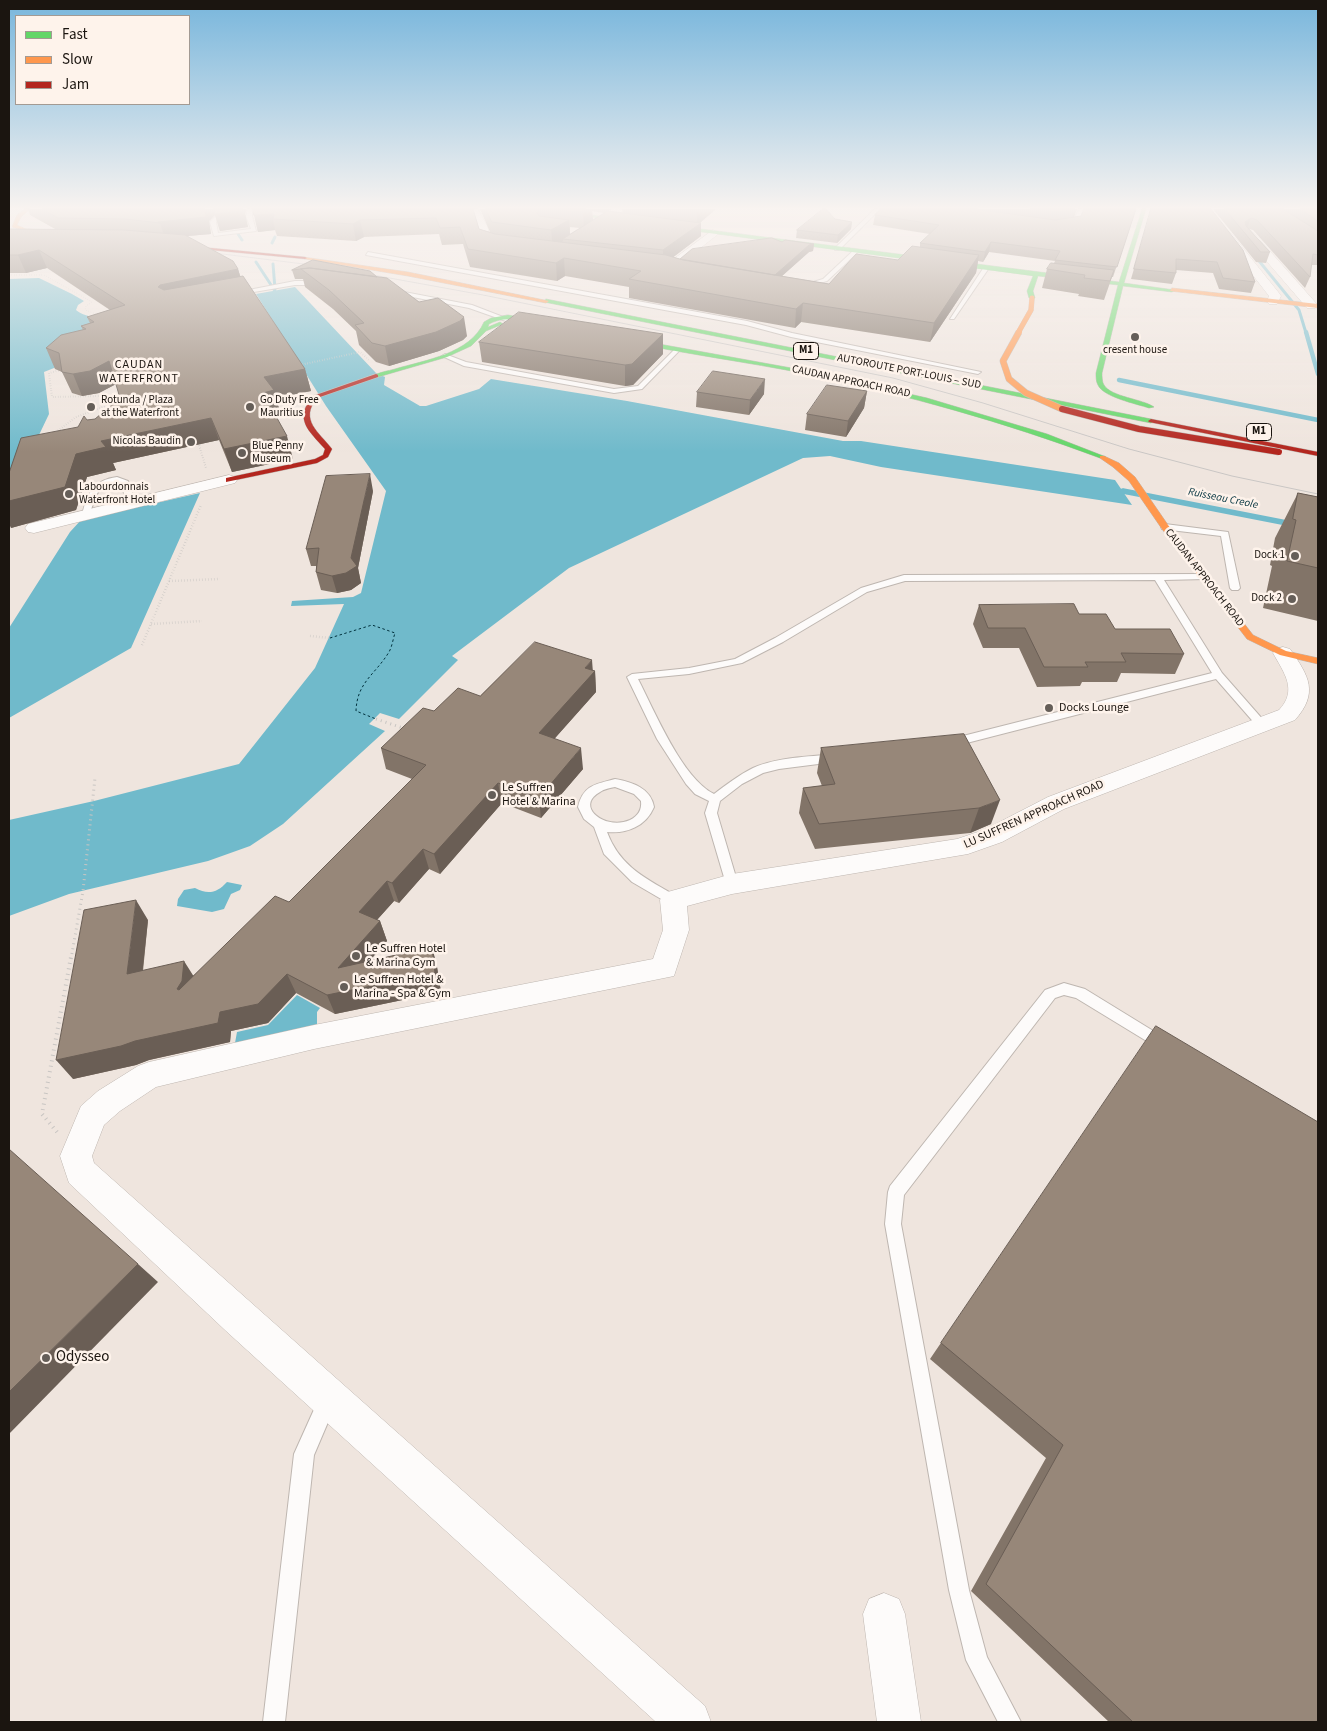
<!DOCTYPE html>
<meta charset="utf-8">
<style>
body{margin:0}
#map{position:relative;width:1327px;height:1731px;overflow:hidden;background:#efe5de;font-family:"Source Sans 3",sans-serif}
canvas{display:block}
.frame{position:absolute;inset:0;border:10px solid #1b1510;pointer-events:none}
.legend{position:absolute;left:15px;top:15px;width:175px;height:90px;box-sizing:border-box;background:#fef3eb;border:1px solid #a39a93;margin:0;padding:6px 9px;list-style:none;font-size:15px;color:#1b1510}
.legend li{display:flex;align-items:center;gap:10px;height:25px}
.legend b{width:25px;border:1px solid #a39a93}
</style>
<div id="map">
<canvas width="1327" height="1731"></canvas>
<div class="frame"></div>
<ul class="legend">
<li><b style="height:6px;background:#63d668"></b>Fast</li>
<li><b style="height:6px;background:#ff974d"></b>Slow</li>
<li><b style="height:6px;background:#b3261e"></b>Jam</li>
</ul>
</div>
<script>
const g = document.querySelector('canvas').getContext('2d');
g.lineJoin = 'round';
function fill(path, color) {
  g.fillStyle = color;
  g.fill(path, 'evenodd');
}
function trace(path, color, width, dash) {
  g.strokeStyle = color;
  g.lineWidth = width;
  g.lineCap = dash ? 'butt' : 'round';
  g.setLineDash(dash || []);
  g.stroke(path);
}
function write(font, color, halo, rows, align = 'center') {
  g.font = font + ' "Source Sans 3",sans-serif';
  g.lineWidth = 5;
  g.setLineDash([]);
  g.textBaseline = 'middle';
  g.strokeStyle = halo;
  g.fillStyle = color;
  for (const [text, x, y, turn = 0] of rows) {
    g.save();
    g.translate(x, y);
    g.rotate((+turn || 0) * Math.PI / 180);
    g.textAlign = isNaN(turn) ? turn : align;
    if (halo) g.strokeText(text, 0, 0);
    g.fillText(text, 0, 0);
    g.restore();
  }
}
const water = new Path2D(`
 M39,278l33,16 12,7 -6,4 -2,5c8,7 19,7 28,8l-45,48 -15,6 5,42 -40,84v-219z
 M295,287l64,68 17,18 9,4 -1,8 36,21h6l53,-17 12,-10 136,22 216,40h18l254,39 17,25 -251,-38 -51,-11 -27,2 -234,110 -117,88 6,4 -59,59 -19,-6 -11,11 16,7 -102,93 -33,22 -42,15 -139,33 -60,22v-96l85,-19 145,-37 76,-96 29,-64 -53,2 1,-5 61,-4 8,-4 25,-102 -60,-85 -70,-112z
 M200,493l-69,155 -122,70v-90l61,-96 11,-12z
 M227,882l15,3 -2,5 -9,4 -7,15 -12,3 -35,-6 1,-7 6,-9 11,-2c13,7 22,5 32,-6z
 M297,995l23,13 -3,4v13l-82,18 2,-11 31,-7z`);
const streamFar2 = new Path2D(`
 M238,234l4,6
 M272,243l3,-6
 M1255,256l44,54 7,23
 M256,262l19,29
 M273,264l2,25`);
const streamFar1 = new Path2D(`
 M1306,332l12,42
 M1119,380l199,40
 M1123,491l4,1`);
const stream = new Path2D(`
 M1123,491l169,33`);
const ferry = new Path2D(`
 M330,638l42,-13 23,8c-2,6 -3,14 -6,19 -14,23 -32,30 -33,59l20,8`);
const pathFar4 = new Path2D(`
 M9,275h35l48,27 -6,4 -1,4 14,5`);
const pathFar3 = new Path2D(`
 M300,365l60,-13 10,9
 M61,370l-12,3 3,24 48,-1 19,4
 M56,432l20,-15 41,-15
 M203,443l-4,2 7,23`);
const pathFar2 = new Path2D(`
 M169,581l51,-2
 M151,624l51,-3
 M310,636l20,2
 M142,645l59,-140`);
const pathFar1 = new Path2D(`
 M376,719l30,10
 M71,959l12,-68 12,-113`);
const path = new Path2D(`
 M57,1132l-15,-18 29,-157`);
const lane = new Path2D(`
 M248,209h5l-1,7 4,15 -42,5 -4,-14 10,-10 2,1 -6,9 2,11 33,-4 -5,-13z
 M875,209h5l-41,41h-4v-2z
 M1079,209h5l-7,16 -10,1v-2l6,-1z
 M854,250l5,1 -32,30 -24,7 -3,-2 23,-7z
 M368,252l379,69 45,12 189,39 -3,2 -187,-37 -45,-12 -380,-70z
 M984,267l5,1 -35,51h-4z
 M295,281h25l3,2 -3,2h-25l-59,10 -3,-2z
 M394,290l78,15 39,15 -5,1 -37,-13 -77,-15z
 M676,348l5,1 -39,40 -28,4 -150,-27 -22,-10 3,-2 21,8 148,27 24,-3z
 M117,477l11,4 8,23 -1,2 -7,-2 -8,-22c-21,-2 -26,16 -30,33l-7,2 -1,-2c5,-21 11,-35 35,-38z
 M1165,524l63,8 12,56 -2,2h-6l-2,-2 -9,-52 -59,-7 -1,-2z
 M1203,574l3,1v4l-42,1 58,93 43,49 1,2 -1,2h-8l-41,-47 -265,68 -4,-1 -2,-3 2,-3 4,-1 261,-66 -57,-93 -250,1 -38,11 -84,50 -41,21 -53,11 -51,5c17,33 44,99 76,115 13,-10 25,-19 39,-26 24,-11 55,-11 81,-14l6,4 -6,4 -55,7 -16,4 -21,11 -22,17 -3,12 21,71 -2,3h-8l-2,-3 -21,-71 4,-12 -14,-7 -9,-10 -29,-45 -30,-62 5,-3 57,-6 46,-9 40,-21 86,-50 43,-13z
 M615,779c17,3 36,9 39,28 -8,19 -27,27 -47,25 13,35 40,47 71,65l1,3 -1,3h-10l-36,-21 -28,-28 -10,-27 -10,-8 -6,-12c5,-22 18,-23 37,-28zM615,787l19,7 7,7c1,9 -3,15 -11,19 -25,11 -56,-14 -30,-28 4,-3 10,-4 15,-5z
 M1064,983l21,6 83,51 2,4 -2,4 -5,2 -5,-2 -82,-50 -12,-3 -9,3 -151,197 -3,29 68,366 18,67 34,65h-23l-32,-62 -17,-70 -64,-366 3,-32 2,-6 155,-196z
 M328,1392l7,2 2,7 -23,54 -29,267h-22l31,-268 27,-60z`);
const street = new Path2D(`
 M468,209h10l9,17 5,15 18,4 1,2 -1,2 -4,1 -23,-5 -6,-19z
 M713,230l5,3 -1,2 -46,36h-8l-2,-2 2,-2z
 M1248,230l4,1 63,71 2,3 -2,3h-8l-63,-73 -1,-2z
 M1226,231l4,1 49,61 2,3 -4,8h-8l-2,-3 2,-5 -48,-62z
 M229,475l6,2 2,3 -2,3 -201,50 -6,-1 -3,-4 3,-4z
 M1283,647l7,2c19,27 29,44 5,71l-231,89 -62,33 -34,12 -236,40 -45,12 2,24 -15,46 -360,73 -158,38 -36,24 -16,14 -12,31 2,7 611,543 6,16h-55l-430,-391 -157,-148 -9,-27 21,-50 17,-15 40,-25 11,-4 165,-37 339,-66 10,-29 -3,-30 4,-7 68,-19 225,-35 27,-9 64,-33 231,-87c19,-20 5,-37 -6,-57l3,-4z
 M884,1593l15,6 6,15 16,108h-44l-14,-108 6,-15z`);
const fast = new Path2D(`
 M528,209h16l575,73 23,-73h4l-22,74 51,7 -3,2 -49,-6 -21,87c0,3 0,9 2,12 7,12 39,14 50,22l-5,1c-12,-4 -46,-11 -51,-23 -2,-3 -2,-8 -2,-12l22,-88 -80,-9 -5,15 2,7 -3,2 -3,-2 -2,-7 6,-15z
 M546,299l605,120 3,2 -3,2 -607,-121z
 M508,315l18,3 24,8 -3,2c-20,-6 -39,-14 -58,-4l-1,3 12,-5 3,2 -17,7 -15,15 -24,11 -69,20 -5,-1c6,-4 15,-5 22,-7 30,-9 75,-15 89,-47l7,-4z
 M626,338l182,33 119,27 120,36 59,23 -6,1c-96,-36 -193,-63 -293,-84 -60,-12 -122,-20 -183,-33z`);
const slow = new Path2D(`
 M25,209h5l-9,8 -4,8 9,4 35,2h-36l-13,-4 5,-12z
 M303,257l105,15 141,29 -3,2 -138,-27 -103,-17z
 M1172,288l146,16v4l-148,-17z
 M1100,456h4l15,7 16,14 33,48 85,110 33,16 32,7v6l-38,-9 -33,-16 -85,-110 -33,-48 -16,-14 -13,-9z`);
const jam = new Path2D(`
 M170,244l135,13 2,1 -2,1 -137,-13z
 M376,374l2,1v2l-61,21c-18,22 2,34 15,51l-4,8 -11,6 -91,19v-4l89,-19 8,-4 2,-6c-16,-18 -32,-30 -12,-53z
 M1151,419l167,33v4l-169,-34 -1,-1z`);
const tram = new Path2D(`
 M206,252l114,14
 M362,273l121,22 410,83 90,25 146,46 103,27 86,18`);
const slowBridgeFar1 = new Path2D(`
 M1018,333l13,-23 1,-12`);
const slowBridge = new Path2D(`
 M1019,332l-16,29 6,18 17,14 36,16`);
const jamBridge = new Path2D(`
 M1062,409l77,20 140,23`);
const wall = new Path2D(`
 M28,209h218l-1,5 3,13 -28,4 -5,-16 -6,6 2,13 -24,2 51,33 2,7 65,93 6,22 -35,7 4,14 -5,1 18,46 -61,13 -13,-32 -106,23 3,7 -29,7 -11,33 -65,18 67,-101 9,-7 8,-1 25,-21 -4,-14 -17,9 -17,3 -10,-3 -10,-21 -7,-3 -9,-21 37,-18 -2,-4 9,-3 -3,-6 23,-7 -63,-42 -21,5h-17v-44h46l-25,-14z
 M253,209h220l6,20 11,3 -10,-23h132l-3,2 14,2 -1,-4h94l-16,14 1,13 -28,21 7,2 102,-17 32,2 -1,7 -4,1 -27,24 47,8 69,-24 22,-12v-5l10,-9 -57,-9 2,-10 6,-6h196l-3,8 62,-8 -23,68h-1l-8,23 -26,-4 1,-2 -37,-6 5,-19 7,-6 1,-2 -66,-9 -6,10 -5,-1 -2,12 -46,69 -129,-20 -6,6 -166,-30v-11l-64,-11 -8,5 -87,-14 -7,-23 -21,1 -3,-11 -75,3 -8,4 -79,-5 -2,-6 -17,2zM592,211l12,2 -11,7zM570,227l10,1 -10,6z
 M1213,209h105v56h-7l-1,12 -5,11 -52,-58 -4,-1 21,23 -4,11 -10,-1z
 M1151,210l104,72 -4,11 -32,-4 -6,-16 -37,-3v3l-4,11 -41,-5z
 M835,219l17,3 -1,7 -14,14 -41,-5 1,-8z
 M313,260l64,17 42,25 48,34 -4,4 -24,11 -50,15 -13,-4 -17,-17 -3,-14 -23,-22 -28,-22 -2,-8h-8l-3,-9z
 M479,342l184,12 -30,31 -8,1 -143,-24z
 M867,391l-3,17 -18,29 -41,-7 2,-16z
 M697,392l67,2 -15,21 -53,-8z
 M373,491l-15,77 3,15 -10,7 -14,3 -16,-3 -5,-18v-6h-5l-5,-17z
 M1298,493l20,4v124l-55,-13 9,-42 -2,-1 5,-27z
 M979,605l100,9 36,15 69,25 -9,20 -54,-1 -4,9h-35l-2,4 -43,1 -18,-39h-36l-10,-24z
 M593,671h2l1,21 -42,47 29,30 -42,49 -39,-15 -62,71 -11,-5 -30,34 -5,-2 -17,19 3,1 7,20 -18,20 63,-14 5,20 4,25 -106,22 -39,-21 -28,30 -37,8 -1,11 -81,18 -13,5 -63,14 75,-159 -5,51 50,5 96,-74 123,-123 -26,-10 -5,-21 53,-37 46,-15z
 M964,734l27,90 -21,9 -155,16 -16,-36 4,-25 19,-2 -5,-13 4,-25z
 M1156,1026l162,696h-209l-138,-131 75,-133 -116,-99z`);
const shadedWall = new Path2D(`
 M205,209h41l-1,5 3,13 -28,4 -5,-16 -6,6 2,13 -46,4 -5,-15 -2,-1z
 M586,209h6l1,13 -9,6 -1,-16z
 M697,209h19l-19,16z
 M1075,209h2l-5,12 2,-10z
 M274,214l-1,5 2,11 -17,2 -4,-17z
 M1251,218l-4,10 -2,-6z
 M360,220l4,17 -8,4 -3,-17z
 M569,220l1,16 -7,3v2l-10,6 -2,-17z
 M852,222l-1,7 -14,14 1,-8z
 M701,223v13l-38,29v-15z
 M991,242l-2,10 -6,10 2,-10z
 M814,244l-1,7 -4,1 -36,32 1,-8 35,-31z
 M39,250l8,18 -21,5 -8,-18z
 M979,255l-3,18 -46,69 4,-19z
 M564,258l1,18 -8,5 -1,-18z
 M238,269l6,19 -79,18 -7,-19 2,-2z
 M803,303l-2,19 -6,6 1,-19z
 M464,317l3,19 -4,4 -24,11 -50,15 -4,-20z
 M663,334v20l-30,31 -8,1v-21z
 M109,361l9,22 -19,10 -17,3 -9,-22z
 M305,369l6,22 -35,7 4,14 -10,2 -7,-21 1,-16z
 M765,379l-1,15 -15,21 1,-15z
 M867,391l-3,17 -18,29 2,-16z
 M211,418l8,22 -106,23 3,7 -29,7 -11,33 -65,18 -2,-4v-23l67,-47 25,-13z
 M287,436l6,23 -61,13 -8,-23z
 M370,474l3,17 -15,77 3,15 -10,7 -14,3 -5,-17 19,-18z
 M592,660l1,13 2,-2 1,21 -55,62 -2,-21 46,-65z
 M581,748l2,21 -42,49 -2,-20z
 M498,783l4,20 -62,71 -6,-20z
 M1000,800l-9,24 -21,9 9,-25z
 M423,849l6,20 -30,34 -7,-20z
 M387,881l7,20 -28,31 -7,-20z
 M136,900l12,20 -8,74 -13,-20z
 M380,921l7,20 -41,47 -8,-20z
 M432,947l5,20 4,25 -106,22 -8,-19z
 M184,961l12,19 -2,20 -17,-11z
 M287,974l9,19 -28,30 -37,8 -1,11 -81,18 -13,5 -63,14 -17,-19 164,-48z
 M138,1264l20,18 -149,152v-42z`);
const building = new Path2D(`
 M43,209h162l1,8 -48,5 2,1 -35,-4 -67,-1z
 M214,209h29l1,2 -29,3z
 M253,209h220l6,20 16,5 171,21 17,5 146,24 27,-30 42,6 14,-14 67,9 -45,68 -131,-20 -7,6 -167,-30 12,-8 -77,-13 -8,5 -88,-14 -8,-22 -20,1 -4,-10 -76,2 -7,4 -80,-5 1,-5 -20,1z
 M486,209h100l-3,3 -45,-2 -1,3 2,3 30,4 -18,10 -59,-8z
 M823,209h3l9,10 17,3 -14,13 -41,-5z
 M881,209h95l79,11 26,-4 3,-7h52l-19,58 -62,-7 5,-9 -69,-9 -6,10 -65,-9 19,-18 -64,-10z
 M1031,209h44l-1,2 -19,1z
 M1151,209h60l32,41 12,32 -32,-4 -6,-16 -41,-3v14l-42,-4z
 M1225,209h58l35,22v24l-5,-1 -3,23 -53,-57 -6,-2 -6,4 1,4 24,26h-9z
 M1301,209h17v12z
 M608,211l93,12 -38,27 -100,-11z
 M9,229l115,1 61,5 48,26 5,8 -78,16 -2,2 6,3 79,-14 62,93 -41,8 10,13 -11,3 24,43 -63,13 -13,-31 -110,23 5,6 -30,7 -11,33 -56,14v-28l12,-35 57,-11 6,-11 3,4 8,-1 25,-21 -11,-37 -19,10 -17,3 -11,-2 -3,-19 -13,-5 15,-13 25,-6 -5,-3 13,-4 -7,-5 38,-12 -86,-55 -21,5h-9z
 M772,238l10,4 3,-2 29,4 -5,1 -34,30 -95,-16 12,-10z
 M313,260l57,11 7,6 -67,-9 -18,2z
 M1051,263l63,7 -4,11 -26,-3 1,-3 -38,-6z
 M310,268l77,10 32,24 19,-4 26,19 -4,4 -24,11 -51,14 -13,-3 -17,-18 9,-2 -35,-33 -28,-21z
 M519,312l144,22 -31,30 -7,1 -146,-23z
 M713,371l52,8 -15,21 -53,-8z
 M827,385l40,6 -19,30 -41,-7z
 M370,474l-19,84 6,8 -11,7 -14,3 -16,-4 3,-24 -13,1 20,-73z
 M1298,493l20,4v71l-31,-7 9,-41 -3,-1z
 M1074,604l5,10h27l9,15h55l14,25 -63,-1 5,9h-41l3,5h-44l-19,-39h-37l-9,-23z
 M535,642l57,18 -7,8 10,3 -56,62 42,15 -42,50 -41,-15 -64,71 -11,-5 -31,34 -5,-2 -28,31 21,9 -42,47 94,-21 3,26 -108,22 -40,-21 -29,30 -38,8 -2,11 -83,18 -14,5 -65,14 28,-150 52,-10 -9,74 57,-13 -2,20 -5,8 2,1 96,-94 14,6 137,-137 -45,-17 42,-40 11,3 24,-23 22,8z
 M964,734l36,66 -21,8 -160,16 -16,-36 32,-4 -14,-36z
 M1156,1026l162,96v600h-185l-147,-138 77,-139 -122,-102z
 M9,1149l129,115 -129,128z`);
const markers = [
 [1135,337,5,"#655e58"],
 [91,407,5,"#655e58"],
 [250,407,5,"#655e58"],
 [191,442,5,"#655e58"],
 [242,453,5,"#655e58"],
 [69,494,5,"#655e58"],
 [1295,556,5,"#655e58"],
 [1292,599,5,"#655e58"],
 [1049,708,5,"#655e58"],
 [492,795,5,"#655e58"],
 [356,956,5,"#655e58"],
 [344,987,5,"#655e58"],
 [46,1358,5,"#655e58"]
];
const shields = [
 [806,351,25],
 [1259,432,25]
];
const shieldNames = [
 ["M1",806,351],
 ["M1",1259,432]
];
const farPoinames = [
 ["cresent house",1135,351,"center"],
 ["Rotunda / Plaza",101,401],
 ["at the Waterfront",101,414],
 ["Go Duty Free",260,401],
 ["Mauritius",260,414],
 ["Nicolas Baudin",181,442,"right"],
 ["Blue Penny",252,447],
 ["Museum",252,460],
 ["Labourdonnais",79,488],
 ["Waterfront Hotel",79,501],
 ["Dock 1",1285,556,"right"],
 ["Dock 2",1282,599,"right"]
];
const farStreetnames = [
 ["AUTOROUTE PORT-LOUIS – SUD",909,372,11],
 ["CAUDAN APPROACH ROAD",851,382,12],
 ["CAUDAN APPROACH ROAD",1204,578,52]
];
const farWaternames = [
 ["Ruisseau Creole",1223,499,11]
];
const farQuarternames = [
 ["CAUDAN",139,365],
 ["WATERFRONT",139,379]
];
const poiNames = [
 ["Docks Lounge",1059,708],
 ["Le Suffren",502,788],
 ["Hotel & Marina",502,802],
 ["Le Suffren Hotel",366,949],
 ["& Marina Gym",366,963],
 ["Le Suffren Hotel &",354,980],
 ["Marina - Spa & Gym",354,994]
];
const streetNames = [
 ["LU SUFFREN APPROACH ROAD",1034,815,-24]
];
const nearPoinames = [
 ["Odysseo",56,1358]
];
fill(water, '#70bacb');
trace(streamFar2, '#70bacb', 3);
trace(streamFar1, '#70bacb', 4.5);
trace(stream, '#70bacb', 5.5);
trace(ferry, '#00313d', 1, [2.5, 2.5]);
trace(lane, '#beb6b0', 2);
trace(street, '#beb6b0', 1);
trace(fast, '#beb6b0', 1);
trace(slow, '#beb6b0', 1);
trace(jam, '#beb6b0', 1);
trace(pathFar4, '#c8c5c2', 1, [0.5, 2]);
trace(pathFar3, '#c8c5c2', 2, [0.5, 2]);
trace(pathFar2, '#c8c5c2', 2.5, [0.5, 2.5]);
trace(pathFar1, '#c8c5c2', 3, [1, 4]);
trace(path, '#c8c5c2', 4, [1, 4.5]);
fill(lane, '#fdfbfa');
fill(street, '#fdfbfa');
fill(fast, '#63d668');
fill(slow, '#ff974d');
fill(jam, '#b3261e');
trace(tram, '#c9c6c4', 1);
trace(slowBridgeFar1, '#beb6b0', 5.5, []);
trace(slowBridge, '#beb6b0', 7, []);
trace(jamBridge, '#beb6b0', 7, []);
trace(slowBridgeFar1, '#ff974d', 5);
trace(slowBridge, '#ff974d', 6);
trace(jamBridge, '#b3261e', 6);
fill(wall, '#827468');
fill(shadedWall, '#6a5e55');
fill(building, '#978779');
trace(building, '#6a5e55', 1);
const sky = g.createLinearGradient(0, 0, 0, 452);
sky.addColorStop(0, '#78b6dc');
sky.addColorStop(0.46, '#f8f3f0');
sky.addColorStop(1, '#f8f3f000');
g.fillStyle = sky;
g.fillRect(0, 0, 1327, 452);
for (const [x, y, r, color] of markers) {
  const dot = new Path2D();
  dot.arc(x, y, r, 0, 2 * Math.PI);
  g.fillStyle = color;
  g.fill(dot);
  trace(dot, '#fef3eb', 2);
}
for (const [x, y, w] of shields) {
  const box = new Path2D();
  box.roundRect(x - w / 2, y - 8.5, w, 17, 4);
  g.fillStyle = '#fef3eb';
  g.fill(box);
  trace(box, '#1b1510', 1);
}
write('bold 11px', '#1b1510', null, shieldNames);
write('11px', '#1b1510', '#fef3eb', farPoinames, 'left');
write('11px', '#1b1510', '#fef3eb', farStreetnames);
write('italic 11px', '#00313d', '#fef3eb', farWaternames);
g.letterSpacing = '1px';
write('12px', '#1b1510', '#fef3eb', farQuarternames);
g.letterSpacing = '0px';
write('12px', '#1b1510', '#fef3eb', poiNames, 'left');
write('12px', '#1b1510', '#fef3eb', streetNames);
write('15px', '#1b1510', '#fef3eb', nearPoinames, 'left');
</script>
